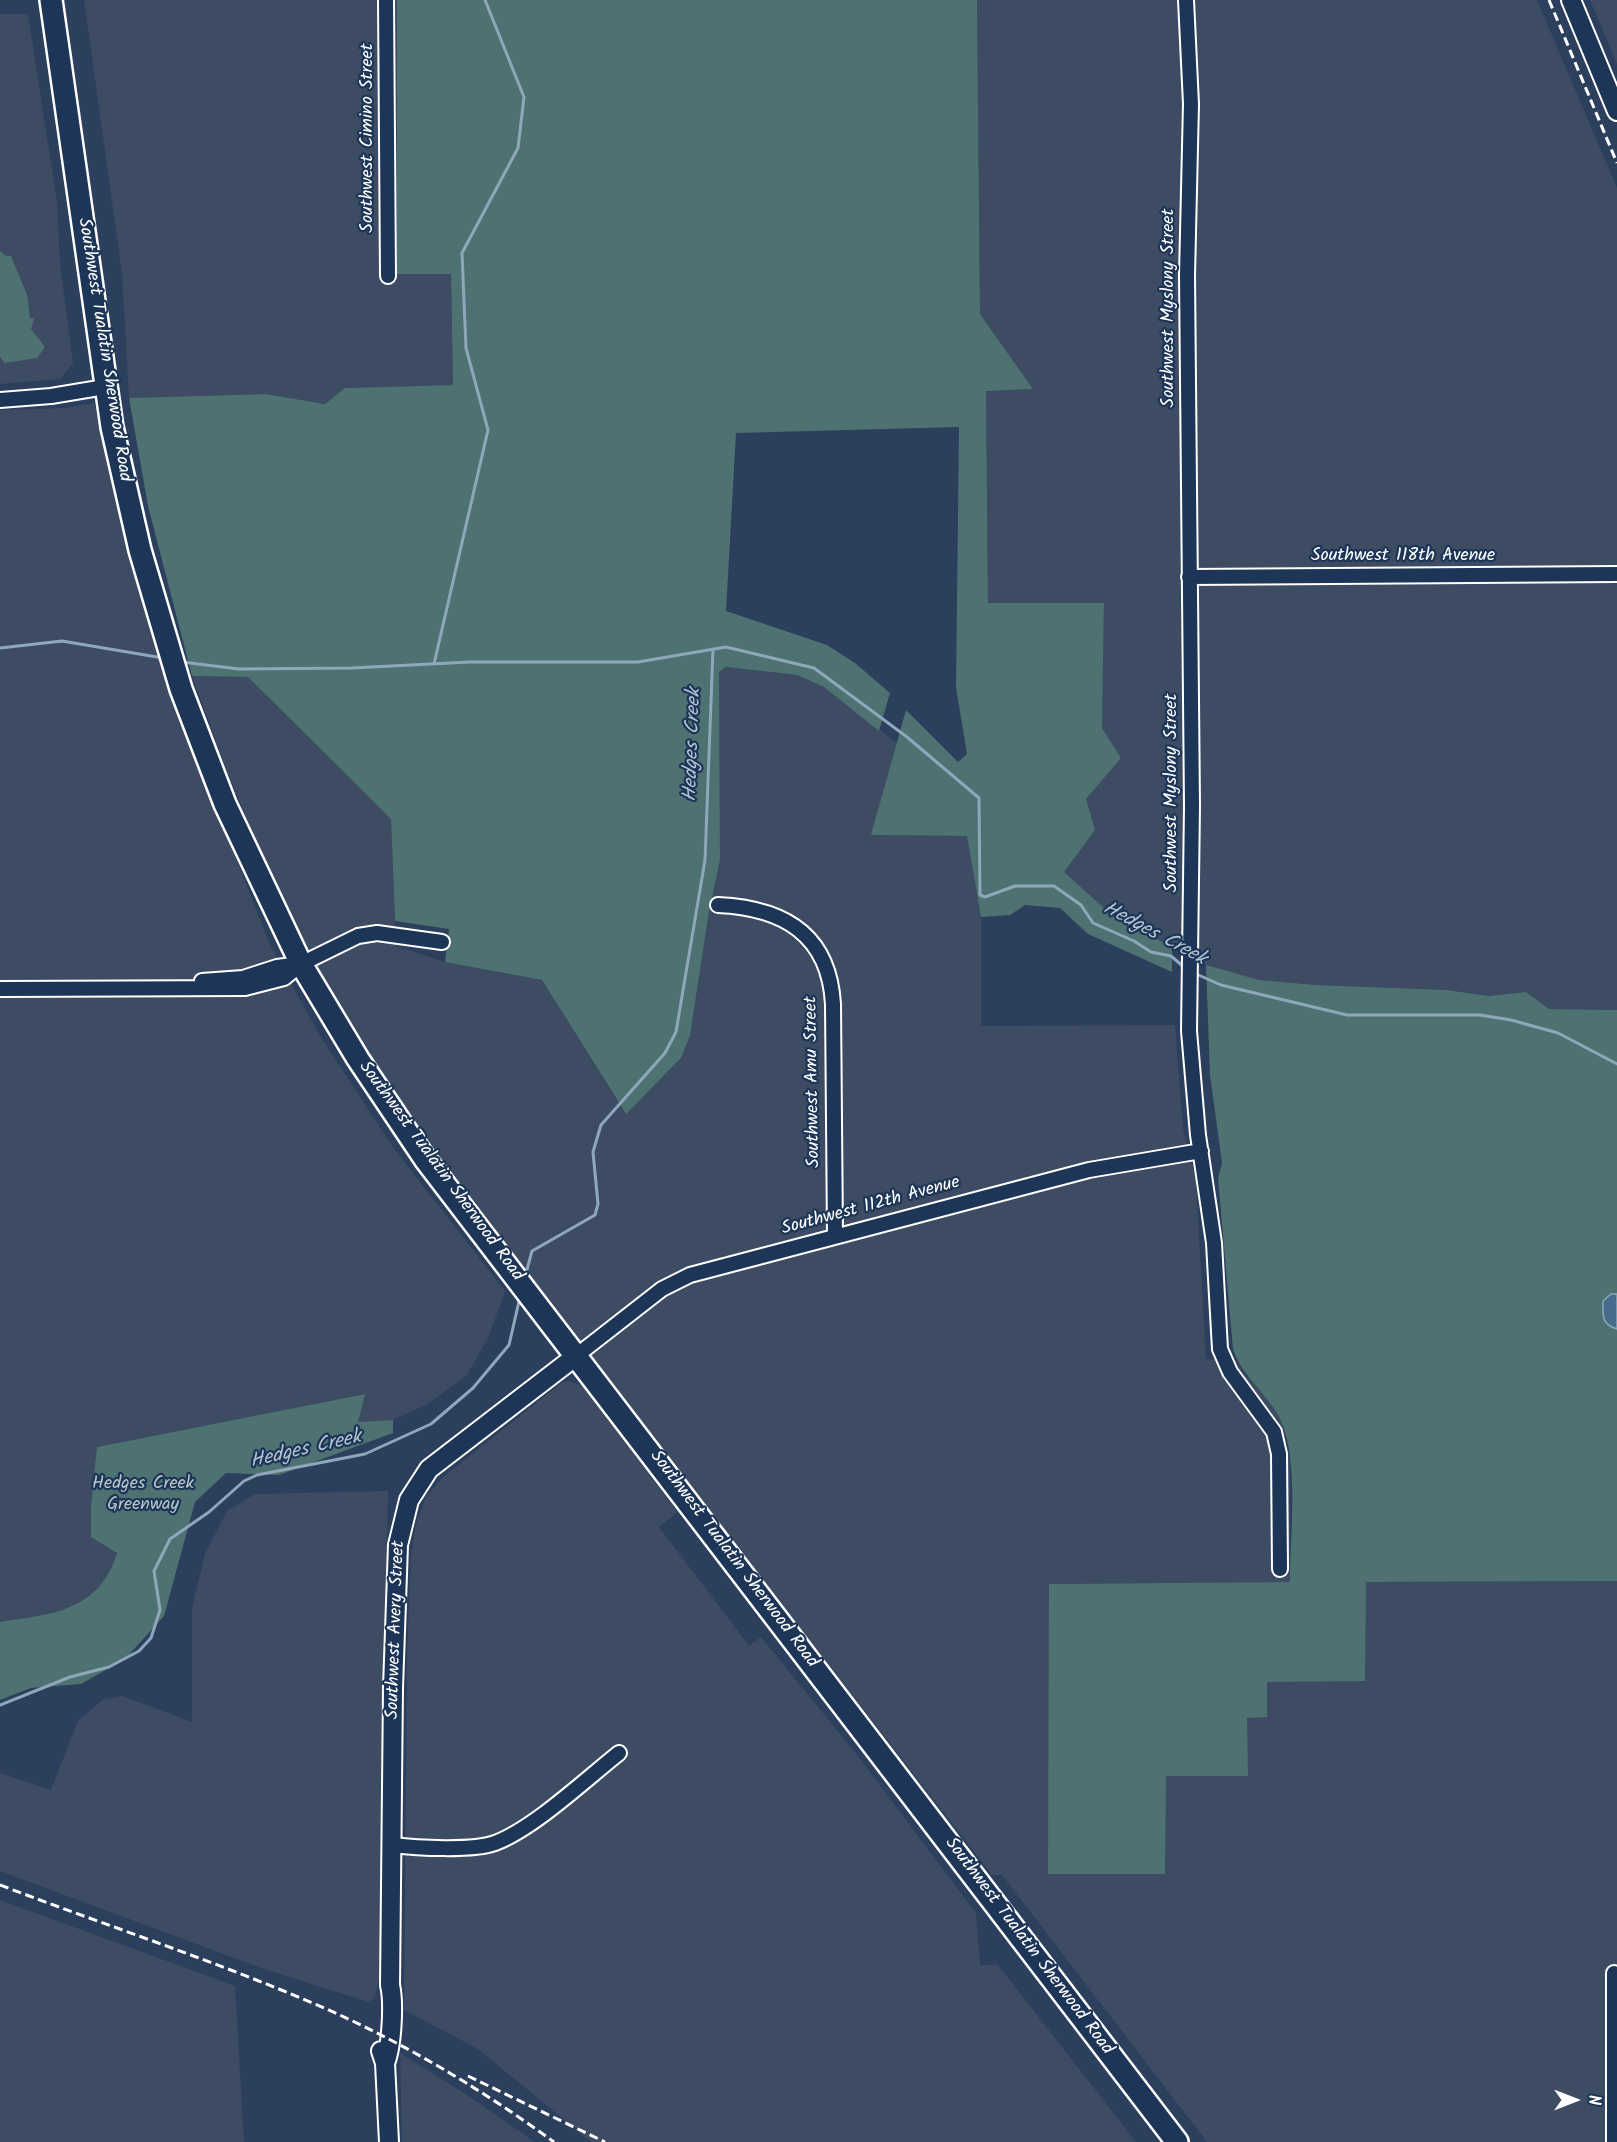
<!DOCTYPE html>
<style>
body{margin:0}
#map{position:relative;width:1617px;height:2142px;overflow:hidden;background:#2c3f5c;font-family:Kalam,sans-serif}
canvas{display:block}
.north{position:absolute;left:1545px;top:2070px;width:60px;height:60px;-webkit-text-stroke:4px #1d3557;paint-order:stroke;rotate:90deg;font-size:16px;font-weight:700;line-height:24px;text-align:center;color:#fff}
.north::after{content:'';display:block;margin:auto;width:21px;height:27px;background:#fff;clip-path:polygon(50% 0,100% 100%,50% 72%,0 100%)}
</style>
<div id="map">
<canvas width="1617" height="2142"></canvas>
<div class="north">N</div>
</div>
<script>
const g = document.querySelector('canvas').getContext('2d');
g.lineJoin = 'round';
function fill(path, color) {
  g.fillStyle = color;
  g.fill(path, 'evenodd');
}
function trace(path, color, width, dash) {
  g.strokeStyle = color;
  g.lineWidth = width;
  g.lineCap = dash ? 'butt' : 'round';
  g.setLineDash(dash || []);
  g.stroke(path);
}
function write(font, color, halo, rows, align = 'center') {
  g.font = font + ' Kalam,sans-serif';
  g.lineWidth = 4.5;
  g.setLineDash([]);
  g.textBaseline = 'middle';
  g.strokeStyle = halo;
  g.fillStyle = color;
  for (const [text, x, y, turn = 0] of rows) {
    g.save();
    g.translate(x, y);
    g.rotate((+turn || 0) * Math.PI / 180);
    g.textAlign = isNaN(turn) ? turn : align;
    if (halo) g.strokeText(text, 0, 0);
    g.fillText(text, 0, 0);
    g.restore();
  }
}
const built = new Path2D(`
 M84,0h313v274h54l2,111 -108,3 -19,16 -60,-10 -137,4 -7,-125z
 M977,0h560l80,188v822l-68,-1 -23,-17 -37,4 -42,-6 -131,-5 -57,-5 -33,-8 -20,-7 -92,-48 -51,-45 32,-42 -10,-31 36,-41 -19,-30 2,-125h-116l-2,-213 47,-1 -53,-75z
 M1590,0h27v64z
 M0,14h28l29,188 3,62 13,99 -13,16 -60,5z
 M94,403l33,146 23,82 83,220 38,96 49,89 75,114 110,141 -16,45 -22,39 -39,29 -35,16 -35,2 6,-28 -267,53 20,106 -8,24 -28,27 -48,14 -33,4v-1212l64,-2z
 M726,667l71,8 27,12 73,56 -25,92 95,1 14,81v109l194,-1 8,104 13,53 10,177 30,1 6,11 30,33 10,19 8,38v121l-241,2 116,192 82,-59 20,-35 99,-100 251,-1v561h-410l-205,-267h-10l-532,-686 -57,-81 -64,-102 -66,-125 -45,-107 -36,-98 56,1 143,142 5,127 49,16 97,18 83,134 56,-56 9,-22 18,-118 12,-58 -1,-188z
 M568,1381l14,4 95,127 -18,15 90,119 12,-9 96,118 119,158 4,52h18l138,177h-545l-113,-93 -74,-39 3,-354 4,-100 5,-32 10,-27 16,-19 118,-94z
 M388,1491l-7,477 -6,29 -6,5 -108,-34 -261,-97v-98l51,17 27,-69 26,-22 18,-3 70,26v-114l13,-54 22,-43 28,-17z
 M0,1900l235,86 9,156h-244z
 M400,2053l70,44 65,45h-133z`);
const green = new Path2D(`
 M397,0h580l3,314 53,75 -47,2 2,212h116l-2,125 19,30 -35,41 9,31 -31,42 50,45 58,30v25l-84,-38 -28,-26 -35,-3 -15,10 -29,2 -14,-81 -96,-1 35,-125 52,52 9,-8 -11,-66 3,-261 -223,6 -10,178 101,34 28,18 35,30 -11,38 -55,-44 -27,-12 -71,-8 -7,5 1,188 -12,58 -18,118 -9,22 -55,56 -84,-134 -97,-18 4,-33 -54,-8 -4,-102 -143,-142 -56,-1 -44,-170 -19,-108 137,-4 59,10 20,-16 108,-3 -2,-111h-54z
 M0,251l6,5h5l16,39 3,23h4l-3,11 14,18 -8,11 -32,5 -5,-6z
 M1206,965l53,15 57,5 131,5 42,6 37,-4 23,17 68,1v571l-251,1 -1,99 -98,1v35l-20,1 1,58h-82l-1,98h-117l1,-290 241,-2c0,-45 9,-121 -9,-161 -12,-27 -39,-43 -48,-72l-15,-171 4,-15 -12,-88z
 M365,1394l-7,28 35,-2v13l-114,42 -53,-2 -31,29 -31,114 -39,43 -44,25 -50,4 -31,12v-78c53,-8 99,-11 117,-69l-26,-16v-31l6,-59z`);
const water = new Path2D(`
 M1611,1294h6v35c-16,-5 -14,-13 -14,-28z`);
const stream = new Path2D(`
 M0,648l62,-7 101,17
 M182,662l57,7 113,-1 118,-6h168l88,-15 88,21 93,69 72,61 1,97 5,2 30,-11h39l27,19 12,18 41,18 17,11 20,4 14,12
 M434,664l54,-234 -22,-82 -4,-95 56,-105 6,-51 -39,-97
 M1194,973l27,12 126,30h133l31,5 47,13 59,31
 M525,1277l7,-26 63,-36 3,-11 -5,-52 8,-27 64,-72 11,-21 29,-172 8,-211
 M0,1705l70,-28 39,-10 30,-16 12,-13 9,-28 -6,-39 16,-32 39,-27 35,-31 13,-6 108,-21 66,-30 42,-36 36,-43 11,-48`);
const minor = new Path2D(`
 M386,0l2,276
 M1186,0l5,104 -4,171 5,531 -3,225 9,104 16,108 6,106 10,23 44,60 5,22 1,115
 M0,400l51,-4 54,-9
 M1189,577l428,-3
 M718,905c65,3 111,29 115,99l2,232
 M202,981l41,-3 34,-11 23,-3
 M0,989l245,-1 39,-10 17,-14 57,-28 19,-3 65,9
 M576,1356l86,-67 28,-14 399,-105 112,-19
 M393,1845c23,3 81,6 102,-2 38,-14 90,-63 124,-90
 M1614,2142v-169`);
const major = new Path2D(`
 M1571,0l46,111
 M381,2051l4,12 4,79
 M385,2063c7,-17 9,-61 5,-78l3,-297 5,-143 11,-45 20,-31 147,-113`);
const highway = new Path2D(`
 M51,0l61,427 28,123 41,139 44,115 76,160 57,95 67,100 752,983`);
const rail = new Path2D(`
 M1549,0l68,163
 M0,1885c105,40 212,75 315,119 84,36 165,84 239,138
 M468,2076l137,66`);
const streetNames = [
 ["Southwest Cimino Street",369,138,-90],
 ["Southwest Myslony Street",1170,308,-90],
 ["Southwest Tualatin Sherwood Road",103,350,81],
 ["Southwest 118th Avenue",1403,557],
 ["Southwest Myslony Street",1173,793,-90],
 ["Southwest Amu Street",814,1082,-91],
 ["Southwest Tualatin Sherwood Road",440,1172,54],
 ["Southwest 112th Avenue",871,1207,-15],
 ["Southwest Tualatin Sherwood Road",733,1560,53],
 ["Southwest Avery Street",397,1630,-88],
 ["Southwest Tualatin Sherwood Road",1028,1947,53]
];
const parkNames = [
 ["Hedges Creek",143,1485],
 ["Greenway",143,1506]
];
const waterNames = [
 ["Hedges Creek",694,745,-88],
 ["Hedges Creek",1154,935,28],
 ["Hedges Creek",306,1451,-13]
];
fill(built, '#3e4c63');
fill(green, '#4e7172');
fill(water, '#456c8d');
trace(water, '#8fa7bb', 1.5);
trace(stream, '#8fa7bb', 3);
trace(minor, '#fff', 18);
trace(major, '#fff', 22);
trace(highway, '#fff', 26);
trace(minor, '#1d3557', 14);
trace(major, '#1d3557', 18);
trace(highway, '#1d3557', 21);
trace(rail, '#fff', 3, [9, 4.5]);
write('18px', '#fff', '#1d3557', streetNames);
write('18px', '#b8c6c7', '#1d3557', parkNames);
write('italic 20px', '#b5c4d1', '#1d3557', waterNames);
</script>
